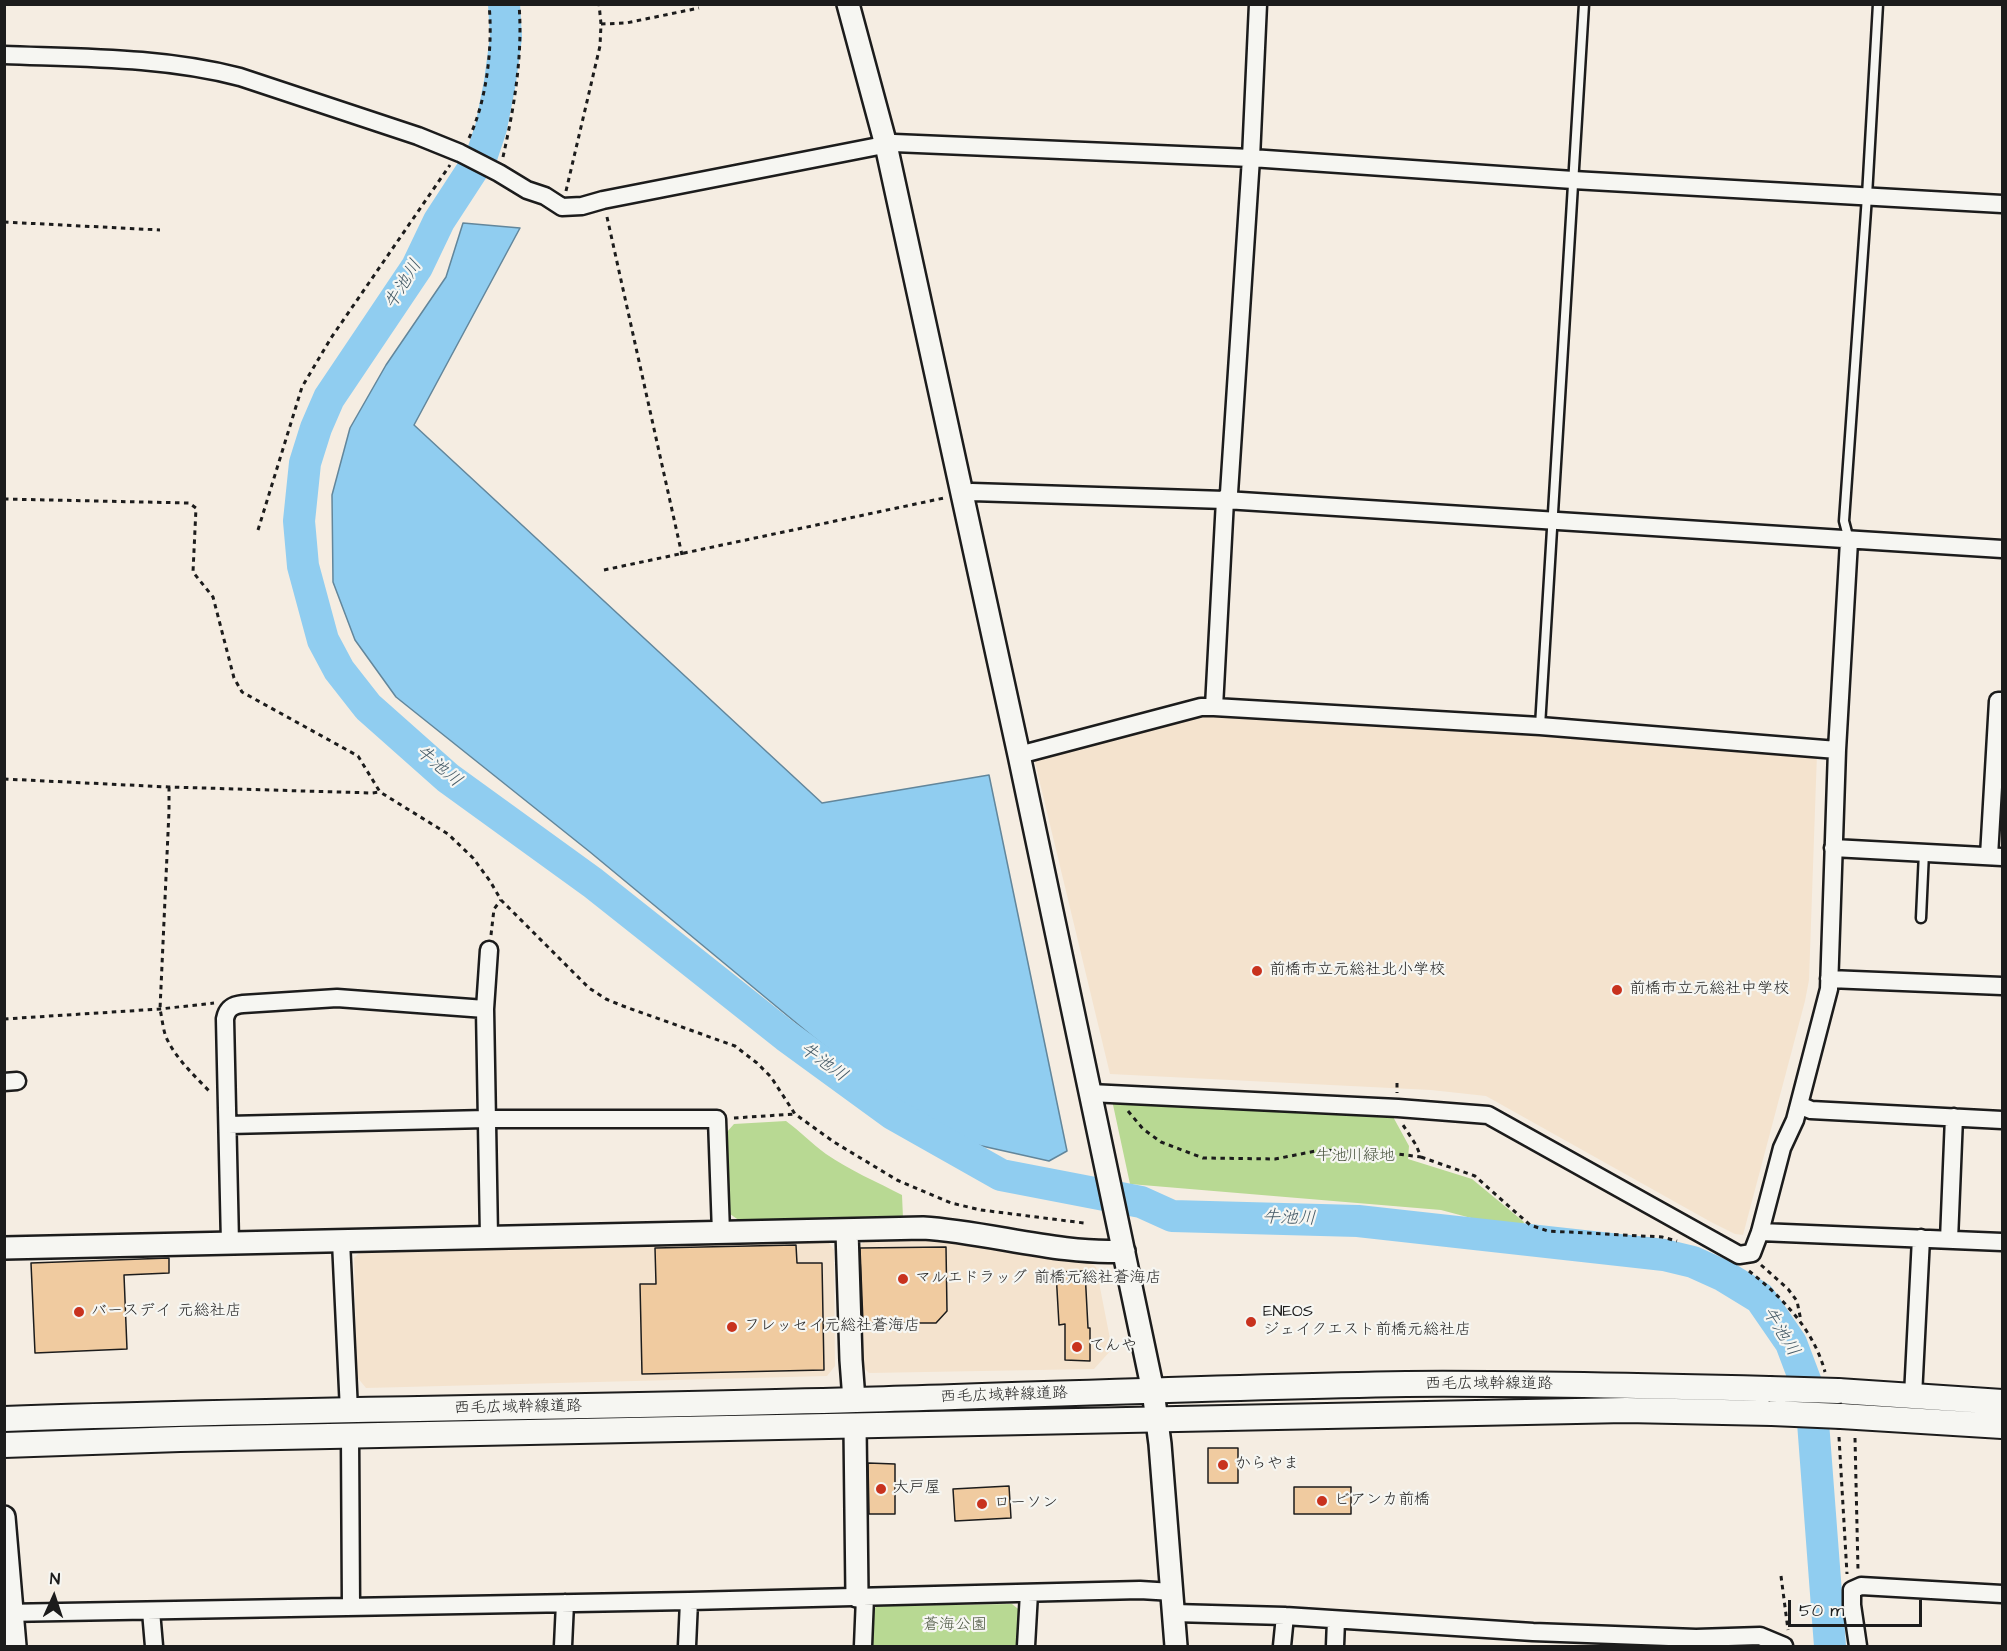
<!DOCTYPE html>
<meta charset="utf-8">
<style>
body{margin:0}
#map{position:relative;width:2007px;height:1651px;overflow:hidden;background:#f5ede2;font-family:"Architects Daughter",sans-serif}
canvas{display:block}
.frame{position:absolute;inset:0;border:6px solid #1c1c1c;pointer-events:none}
.north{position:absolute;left:24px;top:1567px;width:60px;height:60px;-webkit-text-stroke:4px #f6f6f2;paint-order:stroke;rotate:3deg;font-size:16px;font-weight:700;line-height:24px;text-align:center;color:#1c1c1c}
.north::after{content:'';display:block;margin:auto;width:21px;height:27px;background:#1c1c1c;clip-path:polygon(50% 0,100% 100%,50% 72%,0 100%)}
.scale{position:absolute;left:1788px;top:1600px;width:134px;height:27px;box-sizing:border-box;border:3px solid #1c1c1c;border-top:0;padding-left:8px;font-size:18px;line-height:21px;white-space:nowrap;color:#1c1c1c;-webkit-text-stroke:4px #f6f6f2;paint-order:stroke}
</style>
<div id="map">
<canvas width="2007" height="1651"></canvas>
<div class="frame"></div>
<div class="north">N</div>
<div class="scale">50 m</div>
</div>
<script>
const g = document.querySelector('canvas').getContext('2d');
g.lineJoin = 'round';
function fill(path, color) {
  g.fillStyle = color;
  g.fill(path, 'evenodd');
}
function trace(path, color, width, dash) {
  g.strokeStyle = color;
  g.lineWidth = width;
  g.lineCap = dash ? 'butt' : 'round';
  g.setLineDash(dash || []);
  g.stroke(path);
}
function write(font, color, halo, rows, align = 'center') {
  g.font = font + ' "Architects Daughter","Klee One",sans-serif';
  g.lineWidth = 4.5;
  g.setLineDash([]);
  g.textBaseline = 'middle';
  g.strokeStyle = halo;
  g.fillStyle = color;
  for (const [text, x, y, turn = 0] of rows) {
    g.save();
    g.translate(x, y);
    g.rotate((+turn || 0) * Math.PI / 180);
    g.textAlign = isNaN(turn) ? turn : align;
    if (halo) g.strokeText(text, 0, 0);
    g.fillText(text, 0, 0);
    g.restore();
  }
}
const built = new Path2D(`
 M1199,715l618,38 -8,227 -4,21 -62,234 -8,-1 -24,-12 -225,-126 -55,-6 -321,-16 -77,-320z
 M826,1239l8,11 1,116 -8,10 -461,12 -9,-11 -3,-119 8,-8z
 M938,1240l151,21 7,6 16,82 -18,20 -225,4 -9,-9 -2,-115 6,-8z`);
const green = new Path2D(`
 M1112,1100l279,13 18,33 -1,13 64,20 52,43 -3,7 -16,-2 -64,-17 -311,-26z
 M786,1121c14,10 26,23 40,33 23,16 51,28 76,41l1,23 -163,3 -10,-7 -4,-81 8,-9z
 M1012,1604l10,8 -2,34h-152l1,-31 8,-9z`);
const water = new Path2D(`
 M463,223l57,5 -106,197 408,378 167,-28 78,376 -18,10 -76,-17 -76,-42 -85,-66 -222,-184 -194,-155 -41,-57 -22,-58 -1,-87 18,-67 36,-63 60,-88z`);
const river = new Path2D(`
 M504,4l2,33 -6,45 -9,46 -9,27 -43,66 -22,46 -88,131 -13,30 -11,35 -6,58 4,45 20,74 16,30 29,37 80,71 145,105 193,153 107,78 108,61 140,27 31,14 186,5 306,34 29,7 31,14 36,22 31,45 20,53 19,250`);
const building = new Path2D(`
 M796,1245l1,18h25l2,107 -182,4 -2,-90h16l-1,-36z
 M946,1247l1,64 -11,12h-73l-3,-75z
 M169,1258v15l-45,2 3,74 -92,4 -4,-90z
 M1085,1271l3,57h2v33l-25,-1v-36l-6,1 -3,-53z
 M1208,1448h30v35h-30z
 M868,1463l27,1v50h-26z
 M1009,1486l2,32 -56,3 -2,-32z
 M1294,1487h57v27h-57z`);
const path = new Path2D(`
 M601,24l25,-1 73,-15
 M469,138c18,-38 24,-92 20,-134
 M503,157c11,-49 20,-101 16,-153
 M566,191l34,-145 1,-22 -2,-20
 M607,217l75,338
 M4,222l156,8
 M4,499l185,4 7,5 -3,64 20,25 21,81 8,14 116,64 22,36 68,42 25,24 17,23 11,19 88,88 17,11 17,7 112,40 22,17 14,14 24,37 39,28 63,38 54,23 30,7 103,13
 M258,530l44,-143 29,-49 119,-173
 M604,570l340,-72
 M4,779l165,8 203,6 8,-1
 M169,787v24l-9,198c2,9 3,20 6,28 10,22 28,38 45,56
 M491,935l3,-26 7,-9
 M4,1019l156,-10 54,-6
 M1397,1083v10
 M1128,1111l15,18 18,13 42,16 72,1 46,-9 77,4 23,3 -5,-12 -13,-20
 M734,1118l61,-4
 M1421,1157l54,19 55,49 18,6 114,6 15,4
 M1761,1265l27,24 9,12 4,20
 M1749,1271c33,26 65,59 76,101
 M1839,1437l8,137
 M1855,1438l3,132
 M1781,1576l7,54`);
const service = new Path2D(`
 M1849,540l-5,-19 23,-325 11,-192
 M1540,726l44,-722
 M1921,918l3,-66`);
const minor = new Path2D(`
 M4,55c79,3 159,2 236,22l178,59 42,17 39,20 28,17 18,6 17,11 20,-1 21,-6 291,-57 357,15 322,22 429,24
 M961,495l11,-3 253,8 777,49
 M1214,707l11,-207 4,-7 22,-335 7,-154
 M1837,750l12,-209
 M1019,755l182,-48h13l326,19 297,24 -8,239 -34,131 -13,28 -22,84 -8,21 -13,2 -251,-140 -90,-7 -308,-15
 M1833,848l169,9
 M1989,856l9,-155h4
 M1829,979l173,7
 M4,1082l13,-1
 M1799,1105l12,5 191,10
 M228,1125l258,-6h231l4,114
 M1760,1232l242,10
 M489,1237l-4,-228 4,-59
 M1949,1240l5,-123
 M341,1241l8,170
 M230,1243l-5,-224c2,-11 8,-14 18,-15l94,-6 148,11
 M1913,1396l8,-158
 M350,1436l1,171
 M151,1611l3,35
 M4,1613l685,-12 451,-11 33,2
 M1174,1613l111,3 248,16 163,6 64,-2 24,10
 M563,1646l2,-43
 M687,1646l2,-45
 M863,1646l2,-49
 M1026,1646l3,-53
 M1282,1646l3,-30
 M1335,1646l1,-26
 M1858,1646l-6,-41v-15l9,-4 141,8`);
const tertiary = new Path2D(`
 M848,4l38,141 133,610 134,636 7,53 16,202
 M847,1231l4,129 3,40
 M4,1248l919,-20c66,4 136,27 201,23
 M855,1426l2,170
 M4,1517l11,129`);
const secondary = new Path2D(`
 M1838,1391l164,11
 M1841,1416l161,10
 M4,1419c284,-10 568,-11 852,-19 183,-5 366,-13 550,-16 121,-1 242,2 363,5
 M4,1445l176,-6 1446,-29 146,3`);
const secondaryBridge = new Path2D(`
 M1769,1389l69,2
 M1772,1413l69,3`);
const markers = [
 [1257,971,6,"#c8321e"],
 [1617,990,6,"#c8321e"],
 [903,1279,6,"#c8321e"],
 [79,1312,6,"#c8321e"],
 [1251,1322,6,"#c8321e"],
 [732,1327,6,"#c8321e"],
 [1077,1347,6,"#c8321e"],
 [1223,1465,6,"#c8321e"],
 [881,1489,6,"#c8321e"],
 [1322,1501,6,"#c8321e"],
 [982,1504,6,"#c8321e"]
];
const poiNames = [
 ["前橋市立元総社北小学校",1269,971],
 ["前橋市立元総社中学校",1629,990],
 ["マルエドラッグ 前橋元総社蒼海店",915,1279],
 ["バースデイ 元総社店",91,1312],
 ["ENEOS",1263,1313],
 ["ジェイクエスト前橋元総社店",1263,1331],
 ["フレッセイ元総社蒼海店",744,1327],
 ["てんや",1089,1347],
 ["からやま",1235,1465],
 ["大戸屋",893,1489],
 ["ビアンカ前橋",1334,1501],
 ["ローソン",994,1504]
];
const parkNames = [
 ["牛池川緑地",1355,1157],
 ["蒼海公園",955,1626]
];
const streetNames = [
 ["西毛広域幹線道路",1489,1385],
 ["西毛広域幹線道路",1004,1396,-2],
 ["西毛広域幹線道路",518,1408,-1]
];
const waterNames = [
 ["牛池川",404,285,-58],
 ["牛池川",438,767,40],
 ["牛池川",823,1063,36],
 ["牛池川",1289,1219,2],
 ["牛池川",1780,1332,59]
];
fill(built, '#f4e3ce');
fill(green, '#b8d993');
fill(water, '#90cdf0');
trace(water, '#62869b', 1.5);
trace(river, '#90cdf0', 32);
fill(building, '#f0cba0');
trace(building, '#1c1c1c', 1.5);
trace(service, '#1c1c1c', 13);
trace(minor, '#1c1c1c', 21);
trace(tertiary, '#1c1c1c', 26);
trace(secondary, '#1c1c1c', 28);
trace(path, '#1c1c1c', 3, [4.5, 4.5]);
trace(service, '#f6f6f2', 8);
trace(minor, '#f6f6f2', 16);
trace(tertiary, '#f6f6f2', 21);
trace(secondary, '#f6f6f2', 24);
trace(secondaryBridge, '#1c1c1c', 28, []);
trace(secondaryBridge, '#f6f6f2', 24);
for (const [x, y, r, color] of markers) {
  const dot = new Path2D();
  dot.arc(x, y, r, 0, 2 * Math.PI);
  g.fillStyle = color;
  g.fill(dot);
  trace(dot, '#f6f6f2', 2);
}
write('16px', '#1c1c1c', '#f6f6f2', poiNames, 'left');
write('16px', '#4b5540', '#f6f6f2', parkNames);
write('16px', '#1c1c1c', '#f6f6f2', streetNames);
write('italic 18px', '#455a66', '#f6f6f2', waterNames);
</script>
